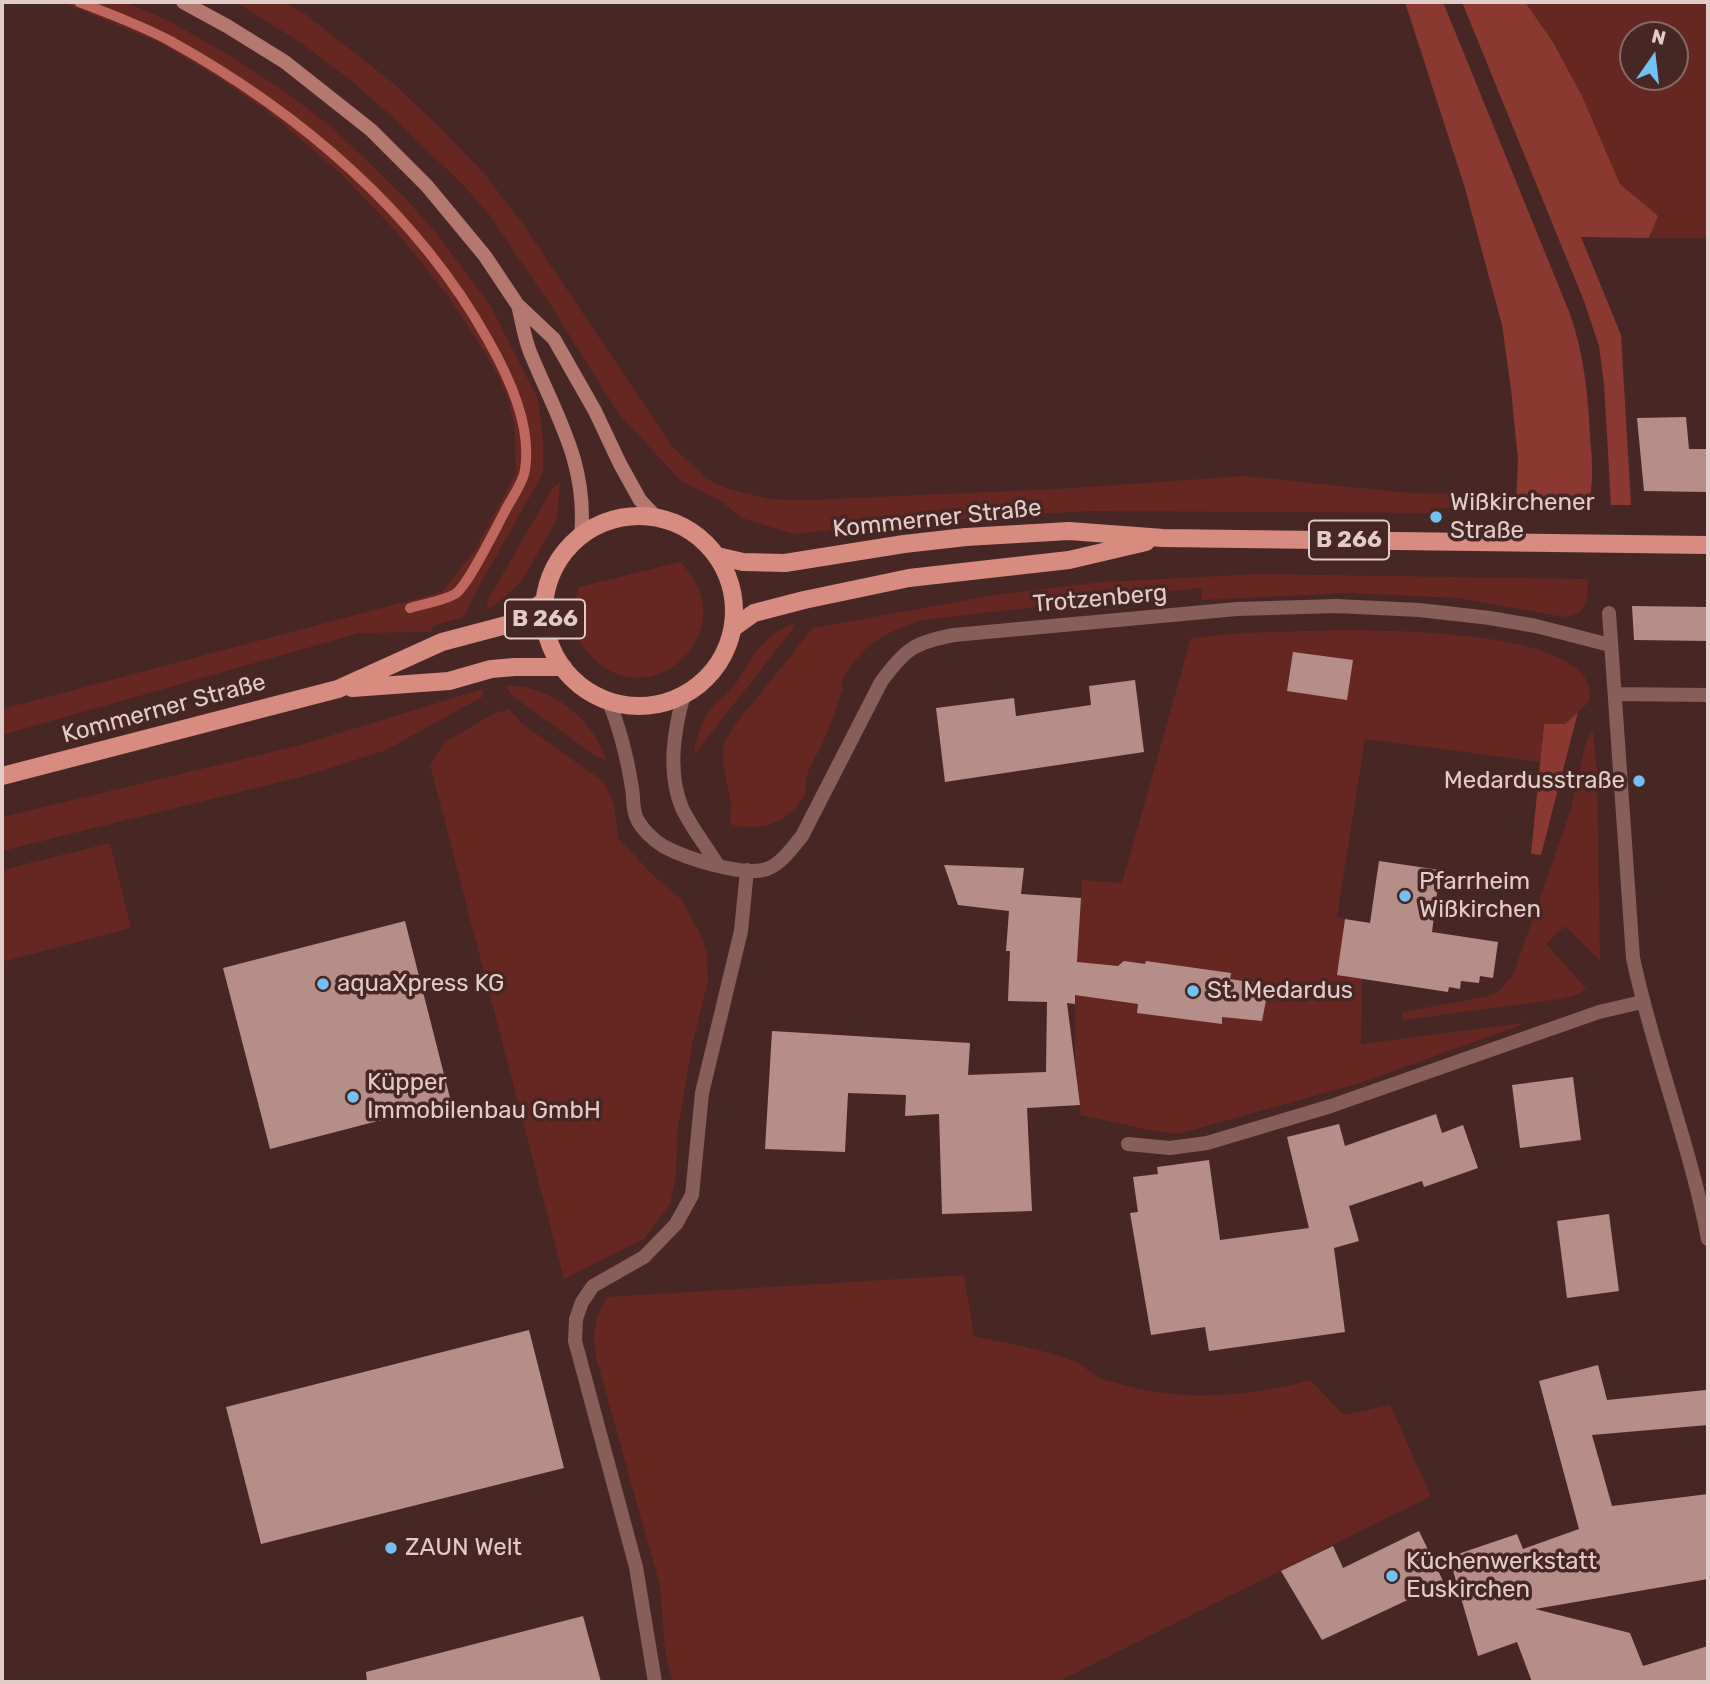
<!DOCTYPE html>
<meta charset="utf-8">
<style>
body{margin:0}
#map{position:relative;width:1710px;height:1684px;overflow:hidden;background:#472723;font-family:Rubik,sans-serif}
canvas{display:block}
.frame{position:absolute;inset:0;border:4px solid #e1ccc8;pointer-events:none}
.north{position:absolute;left:1619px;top:21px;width:70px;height:70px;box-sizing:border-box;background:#472723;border:2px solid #856965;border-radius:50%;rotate:14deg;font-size:19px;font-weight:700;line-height:28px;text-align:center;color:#e1ccc8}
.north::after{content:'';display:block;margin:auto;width:24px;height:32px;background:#71c1f5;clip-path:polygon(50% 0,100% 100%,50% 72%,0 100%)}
</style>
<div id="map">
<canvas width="1710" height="1684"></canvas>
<div class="frame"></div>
<div class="north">N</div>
</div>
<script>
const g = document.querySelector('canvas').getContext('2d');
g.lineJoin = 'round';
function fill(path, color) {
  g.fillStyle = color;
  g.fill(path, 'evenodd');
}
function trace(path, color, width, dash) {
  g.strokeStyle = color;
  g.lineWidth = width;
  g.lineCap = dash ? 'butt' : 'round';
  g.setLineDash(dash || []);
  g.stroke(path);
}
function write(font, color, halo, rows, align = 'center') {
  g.font = font + ' Rubik,sans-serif';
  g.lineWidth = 7;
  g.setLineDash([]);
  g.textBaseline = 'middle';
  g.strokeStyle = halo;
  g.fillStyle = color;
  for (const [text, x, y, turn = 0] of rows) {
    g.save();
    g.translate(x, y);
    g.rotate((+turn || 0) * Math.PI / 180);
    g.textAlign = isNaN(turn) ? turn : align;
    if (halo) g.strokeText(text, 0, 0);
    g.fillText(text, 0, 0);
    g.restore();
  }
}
const green = new Path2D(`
 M62,2h64l45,20 61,35 52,34 49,37 71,69 33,37 54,73 47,92 5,39v35l-66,117 -13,27 -32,9v6l-73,1 -357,102v-26l440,-117 33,-42 41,-77 -2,-48 -5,-24 -9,-22 -16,-28 -36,-55 -53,-66 -54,-56 -71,-61 -56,-38 -54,-32z
 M235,2h49l21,12 88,69 43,41 47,48 42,55 147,219 35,33 18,9 45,11 37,1 250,-11 187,-13 166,17 106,2 1,15 -31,-1v-7h-19v7l-36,-1 -1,5 -343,-2 -184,12 -109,11 -52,-16 -21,-17 -39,-19 -64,-69 -68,-109 -62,-91 -23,-26 -70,-68 -46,-40 -46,-35z
 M1525,2h183v236h-59l9,-22 -38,-32 -38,-88 -29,-54zM1633,35h42v42h-42z
 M560,482l-3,37 -34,60 -16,16 -21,16 3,-13 63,-109z
 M680,562c71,69 -36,164 -95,87 -13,-17 -14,-42 -6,-62z
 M1258,574l330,5c-1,20 1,36 -24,38l-107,-19 -109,-5 -146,7 -1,-12 -278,32c-40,13 -61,24 -82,62l2,6c-6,17 -11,35 -19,52 -7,17 -21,32 -18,51 -13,30 -45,43 -76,33l1,-20 -8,-40v-20l15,-23 75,-93 182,-33 108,-13z
 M794,623l-2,7 -98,125c2,-17 8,-36 20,-50 7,-7 14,-12 20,-19 22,-31 22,-45 60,-63z
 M1343,630c56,1 203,1 240,45 6,7 7,17 7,26l-25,23h-21l-4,38 -175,-23 -28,178 8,2 -7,56 24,4 -1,65 162,-21 1,1 -164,59 -182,51 -25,-3 -72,-16 -6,-51v-61l7,-123 40,3 69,-245 48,-5z
 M505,686c43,-3 89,33 101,74l-12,-5 -80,-58z
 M483,689l-1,8 -96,53 -74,24 -310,77v-34l299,-72z
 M509,709l12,14 83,59 10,22 4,34 36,38 27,23 21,38 5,17 1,27 -16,65 -15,88 -1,43 -6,27 -26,35 -80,40 -134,-514 15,-23 48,-28z
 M1593,731l4,40 3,190 -35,-35 -19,18 40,44 -7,6 -19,5 -156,21 -3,-4 2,-4 81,-15 13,-4 16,-18 58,-166 15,-68z
 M110,843l21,85 -129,34v-92z
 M964,1275l10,61c34,8 72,13 104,27 6,3 11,9 17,12 7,5 17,7 25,9 59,18 132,13 190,-4l34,35 46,-10 41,91 -374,186h-384l-8,-31 -5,-65 -64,-229c-4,-22 -2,-42 12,-60z`);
const forest = new Path2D(`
 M1405,2h38l127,312c14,40 18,81 20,123 2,22 4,43 -1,64l-73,1 2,-42 -7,-71 -9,-64 -37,-137z
 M1462,2h63l28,40 29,54 38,88 38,32 -9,22 -68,-1 40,98 10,170h-20l-7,-121 -5,-38 -15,-45z
 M1578,712l-37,143 -10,-1 13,-130h21z`);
const stream = new Path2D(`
 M79,2c31,12 64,24 93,40 126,70 245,170 316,298 21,37 44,86 37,130 -2,14 -15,30 -21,43 -8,15 -37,74 -49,81 -12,7 -32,10 -45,14`);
const building = new Path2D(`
 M1686,417l3,32h19v43l-64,-1 -7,-73z
 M1632,606l76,1v34l-74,-1z
 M1293,652l60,8 -6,40 -60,-9z
 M1135,680l9,72 -199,30 -9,-74 78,-10 2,18 75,-11 -2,-19z
 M1379,861l61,9 -8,62 66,10 -5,36 -13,-2 -1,7 -18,-2 -1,8 -11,-2 -1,5 -111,-17 8,-56 25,4z
 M944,865l80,3 -3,26 60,4 -4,64 41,4 6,-5 21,3 1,-3 85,12 -1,6 39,6 -7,36 -40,-4v7l-85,-11 1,-9 -63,-9v9l-8,-1 13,102 -53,3 5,103 -90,3 -3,-100 -34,2 1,-21 -58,-2 -3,59 -80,-3 7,-118 198,12 -2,32 78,-3 1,-70 -39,-1 2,-50h-4l3,-40 -51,-6z
 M405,921l46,181 -181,47 -47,-181z
 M1573,1077l8,63 -61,8 -8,-63z
 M1436,1114l6,19 21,-8 15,43 -54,19 -2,-6 -73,25 10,35 -25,7 11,84 -136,19 -4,-24 -54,8 -21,-122 8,-1 -5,-35 25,-3 -1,-7 52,-7 11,80 89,-12 -22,-91 52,-13 6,22z
 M1609,1214l10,77 -52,7 -10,-77z
 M529,1330l35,138 -303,76 -35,-137z
 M1598,1365l9,35 99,-10 2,35 -116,10 20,71 96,-12v85l-173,30 95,24 13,33 65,-20v36h-176l-15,-40 -39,14 -29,-99 68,-23 6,15 56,-20 -40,-148z
 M1419,1531l25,52 -122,57 -41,-69 52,-25 10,22z
 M583,1616l18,66h-234l-1,-10z`);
const minor = new Path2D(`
 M1609,613l24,345c20,95 57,186 75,281
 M684,694c-10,36 -17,78 -2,114 9,19 24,38 35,56
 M1615,694l93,1
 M608,700c12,28 19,57 24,88 2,10 0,22 5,31 5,10 16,21 26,27 22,12 80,31 104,23 15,-6 25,-21 35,-33l79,-154c24,-33 34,-40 73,-47l283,-26 99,-3 83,4 71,8 46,8 74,19
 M1128,1144l42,4 37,-5 124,-37 268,-94 43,-10
 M655,1682l-19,-115 -61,-226 1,-22 6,-17 11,-16 51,-29 32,-33 16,-29 10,-102 39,-162 6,-61`);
const secondary = new Path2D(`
 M183,2l44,24 58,36 86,68 56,56 58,70 32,48 37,35 41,72 25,53 20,36 17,18
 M518,305c4,16 6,32 12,47 26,64 58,111 51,184`);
const primary = new Path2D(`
 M544 611a95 95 0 1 1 190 0a95 95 0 1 1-190 0Z
 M717,556l26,6 42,1 119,-19 62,-7 103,-6 94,7 545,7
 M733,628l21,-15 50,-13 105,-22 160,-18 77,-18
 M352,688l97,-7 42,-12 24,-2h48
 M2,776l336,-87 104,-47 68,-18 17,-9 18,-15`);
const markers = [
 [1436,517,7,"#71c1f5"],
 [1639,781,7,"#71c1f5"],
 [1405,896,7,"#71c1f5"],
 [323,984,7,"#71c1f5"],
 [1193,991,7,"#71c1f5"],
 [353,1097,7,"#71c1f5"],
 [391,1548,7,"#71c1f5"],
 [1392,1576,7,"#71c1f5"]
];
const shields = [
 [1349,540,80],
 [545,619,80]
];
const shieldNames = [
 ["B 266",1349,540],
 ["B 266",545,619]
];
const poiNames = [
 ["Wißkirchener",1450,503],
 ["Straße",1450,531],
 ["Medardusstraße",1625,781,"right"],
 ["Pfarrheim",1419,882],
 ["Wißkirchen",1419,910],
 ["aquaXpress KG",337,984],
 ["St. Medardus",1207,991],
 ["Küpper",367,1083],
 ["Immobilenbau GmbH",367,1111],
 ["ZAUN Welt",405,1548],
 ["Küchenwerkstatt",1406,1562],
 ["Euskirchen",1406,1590]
];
const streetNames = [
 ["Kommerner Straße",937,519,-6],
 ["Trotzenberg",1100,599,-5],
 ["Kommerner Straße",164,709,-15]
];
fill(green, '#652720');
fill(forest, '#8b3930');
trace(stream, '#bf675c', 10);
fill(building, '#b68e88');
trace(minor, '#865f59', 14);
trace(secondary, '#b4786f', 14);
trace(primary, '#d88b7f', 18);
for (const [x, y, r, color] of markers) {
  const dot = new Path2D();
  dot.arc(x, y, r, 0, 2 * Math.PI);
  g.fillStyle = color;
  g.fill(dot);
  trace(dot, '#472723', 2.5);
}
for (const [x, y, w] of shields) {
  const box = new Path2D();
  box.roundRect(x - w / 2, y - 19.5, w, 39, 5);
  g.fillStyle = '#472723';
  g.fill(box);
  trace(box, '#e1ccc8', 2);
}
write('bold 23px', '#e1ccc8', null, shieldNames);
write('24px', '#e1ccc8', '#472723', poiNames, 'left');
write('24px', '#e1ccc8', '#472723', streetNames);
</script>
